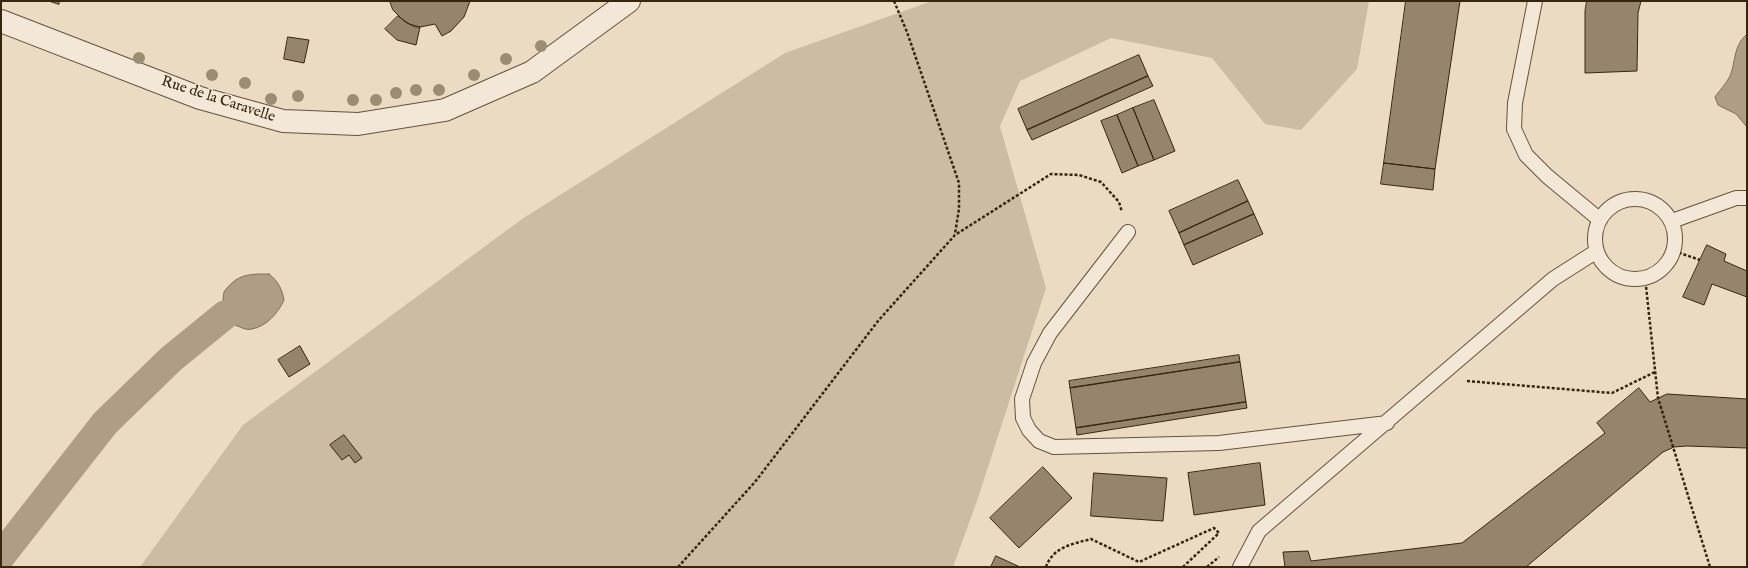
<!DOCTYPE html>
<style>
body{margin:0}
#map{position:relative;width:1748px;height:568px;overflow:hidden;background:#ecdbc3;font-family:"IM FELL English",serif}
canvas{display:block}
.frame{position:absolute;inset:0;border:2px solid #38250d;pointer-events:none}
</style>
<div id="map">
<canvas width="1748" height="568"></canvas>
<div class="frame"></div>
</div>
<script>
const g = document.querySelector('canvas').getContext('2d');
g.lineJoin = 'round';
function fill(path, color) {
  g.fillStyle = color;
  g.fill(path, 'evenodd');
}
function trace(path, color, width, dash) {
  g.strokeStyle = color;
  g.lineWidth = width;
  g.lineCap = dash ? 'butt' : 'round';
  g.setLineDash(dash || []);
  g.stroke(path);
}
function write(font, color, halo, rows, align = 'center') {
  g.font = font + ' "IM FELL English",serif';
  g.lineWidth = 3;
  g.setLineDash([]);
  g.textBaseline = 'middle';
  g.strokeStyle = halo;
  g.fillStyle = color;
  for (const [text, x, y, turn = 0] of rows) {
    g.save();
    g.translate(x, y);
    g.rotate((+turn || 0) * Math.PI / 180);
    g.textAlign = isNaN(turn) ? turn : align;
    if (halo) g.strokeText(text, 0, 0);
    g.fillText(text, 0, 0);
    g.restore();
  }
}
const green = new Path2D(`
 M932,1h437l-12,68 -56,61 -36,-6 -53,-66 -101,-20 -91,43 -20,45 46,162 -68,210 -25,69h-813l103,-142 279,-206 263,-166z`);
const water = new Path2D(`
 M1747,34v93l-11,-13 -18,-9 -3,-8c5,-7 11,-13 15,-21 6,-15 3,-30 17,-42z
 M269,274c9,7 13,15 15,26 -6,13 -17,26 -32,29 -4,1 -8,0 -12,-2 -16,-5 -19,-20 -16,-35 13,-18 24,-18 45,-18z`);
const canal = new Path2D(`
 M1,556l104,-133 66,-64 54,-44`);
const building = new Path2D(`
 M49,1h10v3z
 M390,1h80l-6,16 -13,14 -9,5 -7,-12 -15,3h-5l-11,-6 -11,-11z
 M1406,1h54l-25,168 -51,-6z
 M1587,1h54l-3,12 -1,58 -52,2v-62z
 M398,16l11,8 11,3 -4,18 -19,-5 -12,-11z
 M288,37l21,3 -5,23 -20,-4z
 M1139,55l9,21 -121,54 -9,-21z
 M1148,76l5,10 -121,54 -5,-10z
 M1154,100l21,51 -21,9 -21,-52z
 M1133,108l21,52 -16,6 -21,-51z
 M1117,115l21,51 -16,7 -21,-52z
 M1384,163l51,6 -2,21 -52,-6z
 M1238,180l10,21 -69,32 -10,-22z
 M1248,201l6,13 -70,31 -5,-12z
 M1254,214l9,20 -70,31 -9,-20z
 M1707,245l19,9 -2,7 23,10v26l-35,-13 -8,21 -21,-8z
 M300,346l10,18 -21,13 -11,-17z
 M1239,355l1,7 -170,26 -1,-7z
 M1240,362l6,40 -170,26 -6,-40z
 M1639,388l11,14 17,-8 80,5v49l-60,-2 -13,1 -11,5 -137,115h-241l-2,-15 25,-1 3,10 151,-18 143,-110 -8,-10z
 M1246,402l1,6 -170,27 -1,-7z
 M344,435l18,23 -7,5 -6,-8 -7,5 -12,-15z
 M1260,463l5,42 -71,10 -6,-42z
 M1043,467l29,31 -53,50 -29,-30z
 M1094,473l73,5 -4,43 -72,-5z
 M996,556l24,11h-29z`);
const path = new Path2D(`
 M894,1l13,31 52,151v26l-4,25
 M1674,251l26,9
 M1645,277l13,121 52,169
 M1467,381l145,12 43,-21
 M678,567l77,-85 123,-161 77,-86 96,-61 28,1 22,7 18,20 3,10
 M1046,567c7,-20 26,-23 45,-28l48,23 75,-34 5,5 -36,34
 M1207,567l12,-10`);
const lane = new Path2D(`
 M1535,1l-20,102 -1,26 12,26 21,21 53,44
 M1595 239a40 40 0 1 1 80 0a40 40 0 1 1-80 0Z
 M1672,221l64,-23h11
 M1128,232l-78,101 -16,30 -12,36 1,19 6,12 10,11 15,6 165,-4 168,-20
 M1240,567l19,-36 294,-252 44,-28`);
const street = new Path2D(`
 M1,21l199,77 83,23 75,3 87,-14 87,-38 97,-71`);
const trees = [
 [541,46],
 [139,58],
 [506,59],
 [212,75],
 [474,75],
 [245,83],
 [416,90],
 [439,90],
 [396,93],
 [298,96],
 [271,99],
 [353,100],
 [376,100]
];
const streetNames = [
 ["Rue de la Caravelle",218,100,18]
];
fill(green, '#cdbca4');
fill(water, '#af9d85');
trace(water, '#7f6d55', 1);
trace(canal, '#af9d85', 29);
fill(building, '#96846c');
trace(building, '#38250d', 1);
trace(lane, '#65523a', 16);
trace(street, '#65523a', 24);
trace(path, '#38250d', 2.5, [3, 2]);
trace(lane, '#f3e8d8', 14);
trace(street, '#f3e8d8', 22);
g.fillStyle = '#9d8c74';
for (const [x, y] of trees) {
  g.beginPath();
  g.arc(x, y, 6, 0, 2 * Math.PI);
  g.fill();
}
write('15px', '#38250d', '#f3e8d8', streetNames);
</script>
